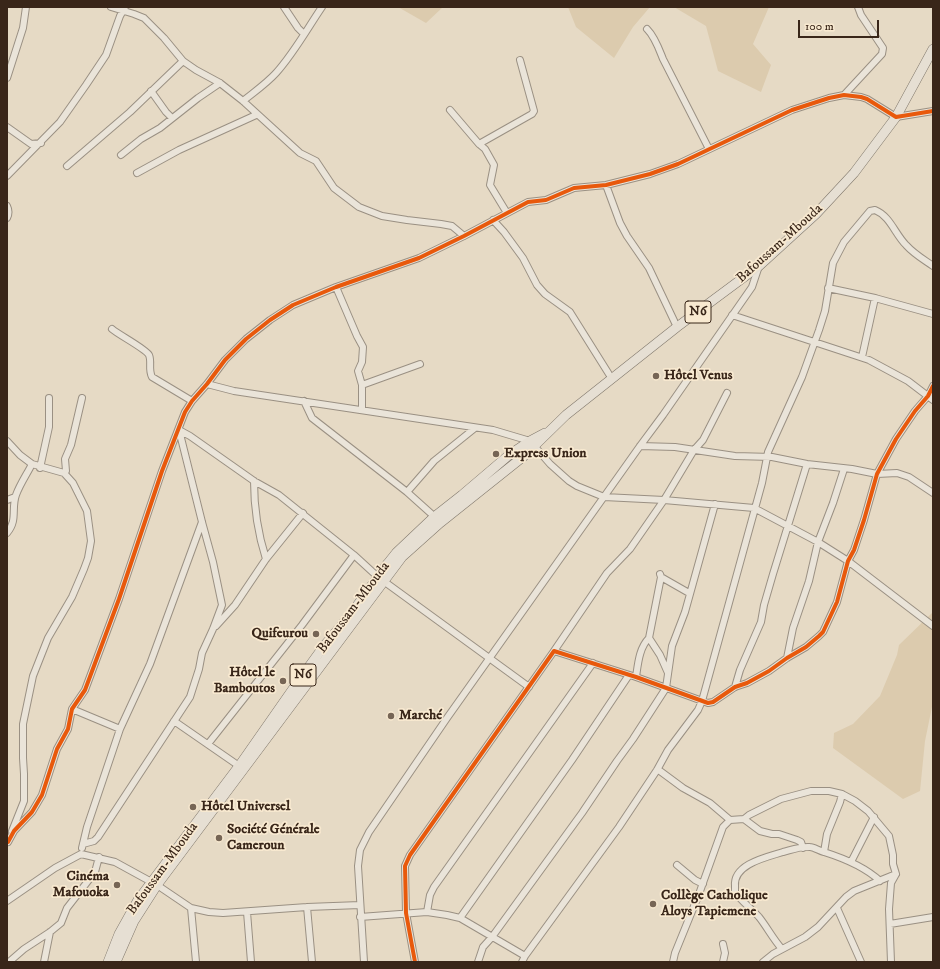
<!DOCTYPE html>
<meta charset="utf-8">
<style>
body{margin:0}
#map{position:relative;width:940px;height:969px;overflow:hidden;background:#e6dac5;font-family:"IM FELL DW Pica",serif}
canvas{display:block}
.frame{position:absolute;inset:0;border:8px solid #392619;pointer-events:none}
.scale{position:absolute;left:798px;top:20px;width:81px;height:18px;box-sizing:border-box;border:2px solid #392619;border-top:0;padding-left:5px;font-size:12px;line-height:14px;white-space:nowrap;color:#392619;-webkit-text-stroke:3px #f8e9d0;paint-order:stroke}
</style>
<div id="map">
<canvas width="940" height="969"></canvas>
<div class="frame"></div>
<div class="scale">100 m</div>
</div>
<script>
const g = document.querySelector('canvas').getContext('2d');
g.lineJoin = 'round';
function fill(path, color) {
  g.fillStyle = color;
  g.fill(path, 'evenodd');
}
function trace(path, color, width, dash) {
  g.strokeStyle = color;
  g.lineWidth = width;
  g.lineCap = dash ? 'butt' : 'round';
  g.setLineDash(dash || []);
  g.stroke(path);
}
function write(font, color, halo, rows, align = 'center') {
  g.font = font + ' "IM FELL DW Pica",serif';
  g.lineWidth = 3.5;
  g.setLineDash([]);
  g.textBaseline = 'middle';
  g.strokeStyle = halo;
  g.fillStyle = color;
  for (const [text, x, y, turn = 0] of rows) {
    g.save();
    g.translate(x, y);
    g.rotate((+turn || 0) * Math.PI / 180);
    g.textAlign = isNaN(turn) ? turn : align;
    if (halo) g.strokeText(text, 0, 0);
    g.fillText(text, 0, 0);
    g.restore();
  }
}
const green = new Path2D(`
 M398,7h45l-17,16z
 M568,7h82l-17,20 -19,31 -38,-31z
 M674,7h95l-16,37 18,21 -10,27 -43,-21 -12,-45z
 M933,612v90l-8,39 -5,50 -17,8 -70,-51 1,-15 19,-9 27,-28 17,-41 2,-10z`);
const minor = new Path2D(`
 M111,7l23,7 10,4 20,20 19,23 13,9 24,13 23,18 57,52 16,8 18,27 25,19 23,9 25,4 34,4 11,2 12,10
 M284,7l14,21 6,6
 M647,29c8,8 12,20 16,30l46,90
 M7,78l16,-50 3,-21
 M151,91l15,21 6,6
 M844,95l38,-41 1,-6 -22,-33 -3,-8
 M243,101c11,-9 23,-17 33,-28 18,-20 31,-44 46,-66
 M450,110l29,34
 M7,127l24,17 10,-1
 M121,155l20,-16 19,-11 38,-30 22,-15
 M67,166l63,-54 53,-51
 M137,173l42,-23 77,-35
 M7,176l53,-54 26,-37 20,-30 14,-39 5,-9
 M606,185l14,38 7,13 22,32 28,59
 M7,206c2,4 2,8 0,12
 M507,213l-17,-28 4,-20 -9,-16 -6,-5 53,-30 2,-3 -14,-51
 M493,220l11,12 19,26 14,27 8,9 25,18 42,67
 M336,287l21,49 6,11 -1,15 -4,9 4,14v25
 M828,288l47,10 58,16
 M732,315l137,45 39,21 25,19
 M112,329c7,6 34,20 37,26 3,7 -1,14 3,22l40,24
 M862,357l13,-59
 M207,384l27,7 259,39 37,11 20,23 19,17 8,5 27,11 60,3 90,8 64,34 30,19 85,65
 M362,385l58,-21
 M304,401l8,17 95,74 29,26
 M179,430l11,6 64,45 25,14 75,60 24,22 151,110
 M7,441l13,14 12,9 32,9 9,10 14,28 4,30 -3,17 -4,11 -12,28 -24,41 -15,38 -10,48v34l1,16v27l-12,30
 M640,446l35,1 60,9 37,1 35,7 45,5 25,5 20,-1 12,4 24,16
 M40,468l9,-41v-29
 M64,473l2,-2 -1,-12 6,-14 11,-47
 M254,481c0,27 4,53 12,78
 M407,492l27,-31 41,-33
 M7,500l8,-3
 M7,533c11,-13 4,-24 9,-38 4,-11 11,-21 16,-31
 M660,574l1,3 -12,61 11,17 8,18
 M661,577l28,16
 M216,626l19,-21 31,-46 37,-46
 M554,651l53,-78 23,-24 34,-49 30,-50 9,-10 24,-47
 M787,658l6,-30 16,-47 9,-39 15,-39 11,-34
 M636,677c2,-13 3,-29 13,-39
 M735,687l5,-17 21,-48 3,-17 9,-31 34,-110
 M72,709l48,20
 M174,721l68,47
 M208,744l94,-119 52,-70
 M657,770l3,1 23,17 27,15 20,17
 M744,819l16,12 12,3h7l18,6 4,2 2,6
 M8,842l6,-11 18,-19 10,-17 15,-46 11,-20 4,-20 13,-19 34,-91 43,-128 23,-59 7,-11 15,-17 18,-24 21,-21 24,-19 23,-15 43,-18 83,-29 45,-22 64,-34 18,-2 28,-12 32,-3 44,-11 28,-10 114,-54 37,-12 15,-3 17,2 6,2 29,18 37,-6
 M83,844l11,-3 4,-4 92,-140 9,-28 3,-16 11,-24 9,-24 -9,-43 -11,-40 -23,-92
 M82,848l5,-21 33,-98 30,-65 52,-142
 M824,852l3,-18 13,-32 2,-8
 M851,862l23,-45
 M677,865l18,15 8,4
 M7,901l48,-33 26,-14 34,8 42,23 34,23 18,4 14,1 84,-6 53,-2
 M307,907l5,55
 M191,908l5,54
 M837,908l24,54
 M247,912l4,50
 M427,912l3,-17 4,-8 159,-224
 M360,917l67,-5 20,3 13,3 65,38
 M460,918l112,-158 57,-85
 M890,924l43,-7
 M782,949c-9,-10 -15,-22 -23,-32 -6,-7 -20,-18 -24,-25 0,0 0,-5 0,-6 -2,-22 32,-29 48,-34 8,-2 18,-6 27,-5 4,0 9,4 14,5 19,6 40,14 56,29
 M9,962l15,-13 26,-17 11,-9 6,-15 28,-36 4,-15
 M44,962l6,-30
 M364,962l-6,-96 2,-16 9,-18 78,-114 193,-272 23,-31 89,-128 7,-21
 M415,962l-9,-49 -1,-47 5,-11 144,-204 82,26 72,26 5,-1 22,-15 12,-4 22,-12 18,-13 19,-11 13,-11 4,-4 14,-30 11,-41 6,-11 10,-30 13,-46 19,-35 19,-28 13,-15 5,-10
 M478,962l5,-15 9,-10 90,-124 35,-52 16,-22 33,-51 6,-42 13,-34 30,-108
 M522,962l3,-6 94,-129 38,-57 11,-20 30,-40 4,-9 60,-218 6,-31 34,-75 17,-47 6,-19 8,-48 11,-21 26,-31 5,-1c15,6 20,24 31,35 8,9 17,14 27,21
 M673,962l2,-9 24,-59 24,-67 7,-7 14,-1 5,-4 32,-16 30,-8h18l13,3 13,7 13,10 21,25 4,19v9l3,10 -5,9 -2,26 2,53
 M723,962l2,-9 -2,-9
 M763,962l10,-8 32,-17 13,-10 28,-30 8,-6 42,-17`);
const highway = new Path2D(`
 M108,962l11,-28 19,-34 101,-134 58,-83 27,-37 27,-32 37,-51 8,-10 38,-36 28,-22 47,-40 21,-14 15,-8
 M116,962l18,-41 23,-36 245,-328 38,-34 84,-67 42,-41 111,-88 82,-61 57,-52 38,-41 42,-56 37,-68`);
const cycleway = new Path2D(`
 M8,842l6,-11 18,-19 10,-17 15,-46 11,-20 4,-20 13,-19 34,-91 43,-128 23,-59 7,-11 15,-17 18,-24 21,-21 24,-19 23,-15 43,-18 83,-29 45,-22 64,-34 18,-2 28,-12 32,-3 44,-11 28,-10 114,-54 37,-12 15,-3 17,2 6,2 29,18 37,-6
 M415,962l-9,-49 -1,-47 5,-11 144,-204 82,26 72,26 5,-1 22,-15 12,-4 22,-12 18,-13 19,-11 13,-11 4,-4 14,-30 11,-41 6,-11 10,-30 13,-46 19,-35 19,-28 13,-15 5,-10`);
const markers = [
 [656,376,4,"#766555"],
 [496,454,4,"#766555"],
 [316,634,4,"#766555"],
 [283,681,4,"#766555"],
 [391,716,4,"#766555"],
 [193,807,4,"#766555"],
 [219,838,4,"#766555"],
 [117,885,4,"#766555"],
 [653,904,4,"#766555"]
];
const shields = [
 [698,312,26],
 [303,675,26]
];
const shieldNames = [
 ["N6",698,312],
 ["N6",303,675]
];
const streetNames = [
 ["Bafoussam-Mbouda",780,244,-42],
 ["Bafoussam-Mbouda",354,608,-53],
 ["Bafoussam-Mbouda",163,869,-54]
];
const poiNames = [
 ["Hôtel Venus",664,376],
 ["Express Union",504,454],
 ["Quifeurou",308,634,"right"],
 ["Hôtel le",275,673,"right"],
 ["Bamboutos",275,689,"right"],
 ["Marché",399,716],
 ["Hôtel Universel",201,807],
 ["Société Générale",227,830],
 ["Cameroun",227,846],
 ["Cinéma",109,877,"right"],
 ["Mafouoka",109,893,"right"],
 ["Collège Catholique",661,896],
 ["Aloys Tapiemene",661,912]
];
fill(green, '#dccbae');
trace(minor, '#9a9083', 8);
trace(highway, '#81786c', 10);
trace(minor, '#eae4d9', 6);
trace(highway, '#e6dfd3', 9);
trace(cycleway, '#e8590c', 4);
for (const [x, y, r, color] of markers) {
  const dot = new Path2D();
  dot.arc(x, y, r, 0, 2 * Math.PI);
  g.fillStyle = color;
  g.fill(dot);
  trace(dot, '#f8e9d0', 1.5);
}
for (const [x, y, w] of shields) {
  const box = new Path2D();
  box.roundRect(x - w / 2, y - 11, w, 22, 3);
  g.fillStyle = '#f8e9d0';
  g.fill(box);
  trace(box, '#392619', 1);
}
write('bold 13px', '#392619', null, shieldNames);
write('14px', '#392619', '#f8e9d0', streetNames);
write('bold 14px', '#392619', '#f8e9d0', poiNames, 'left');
</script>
